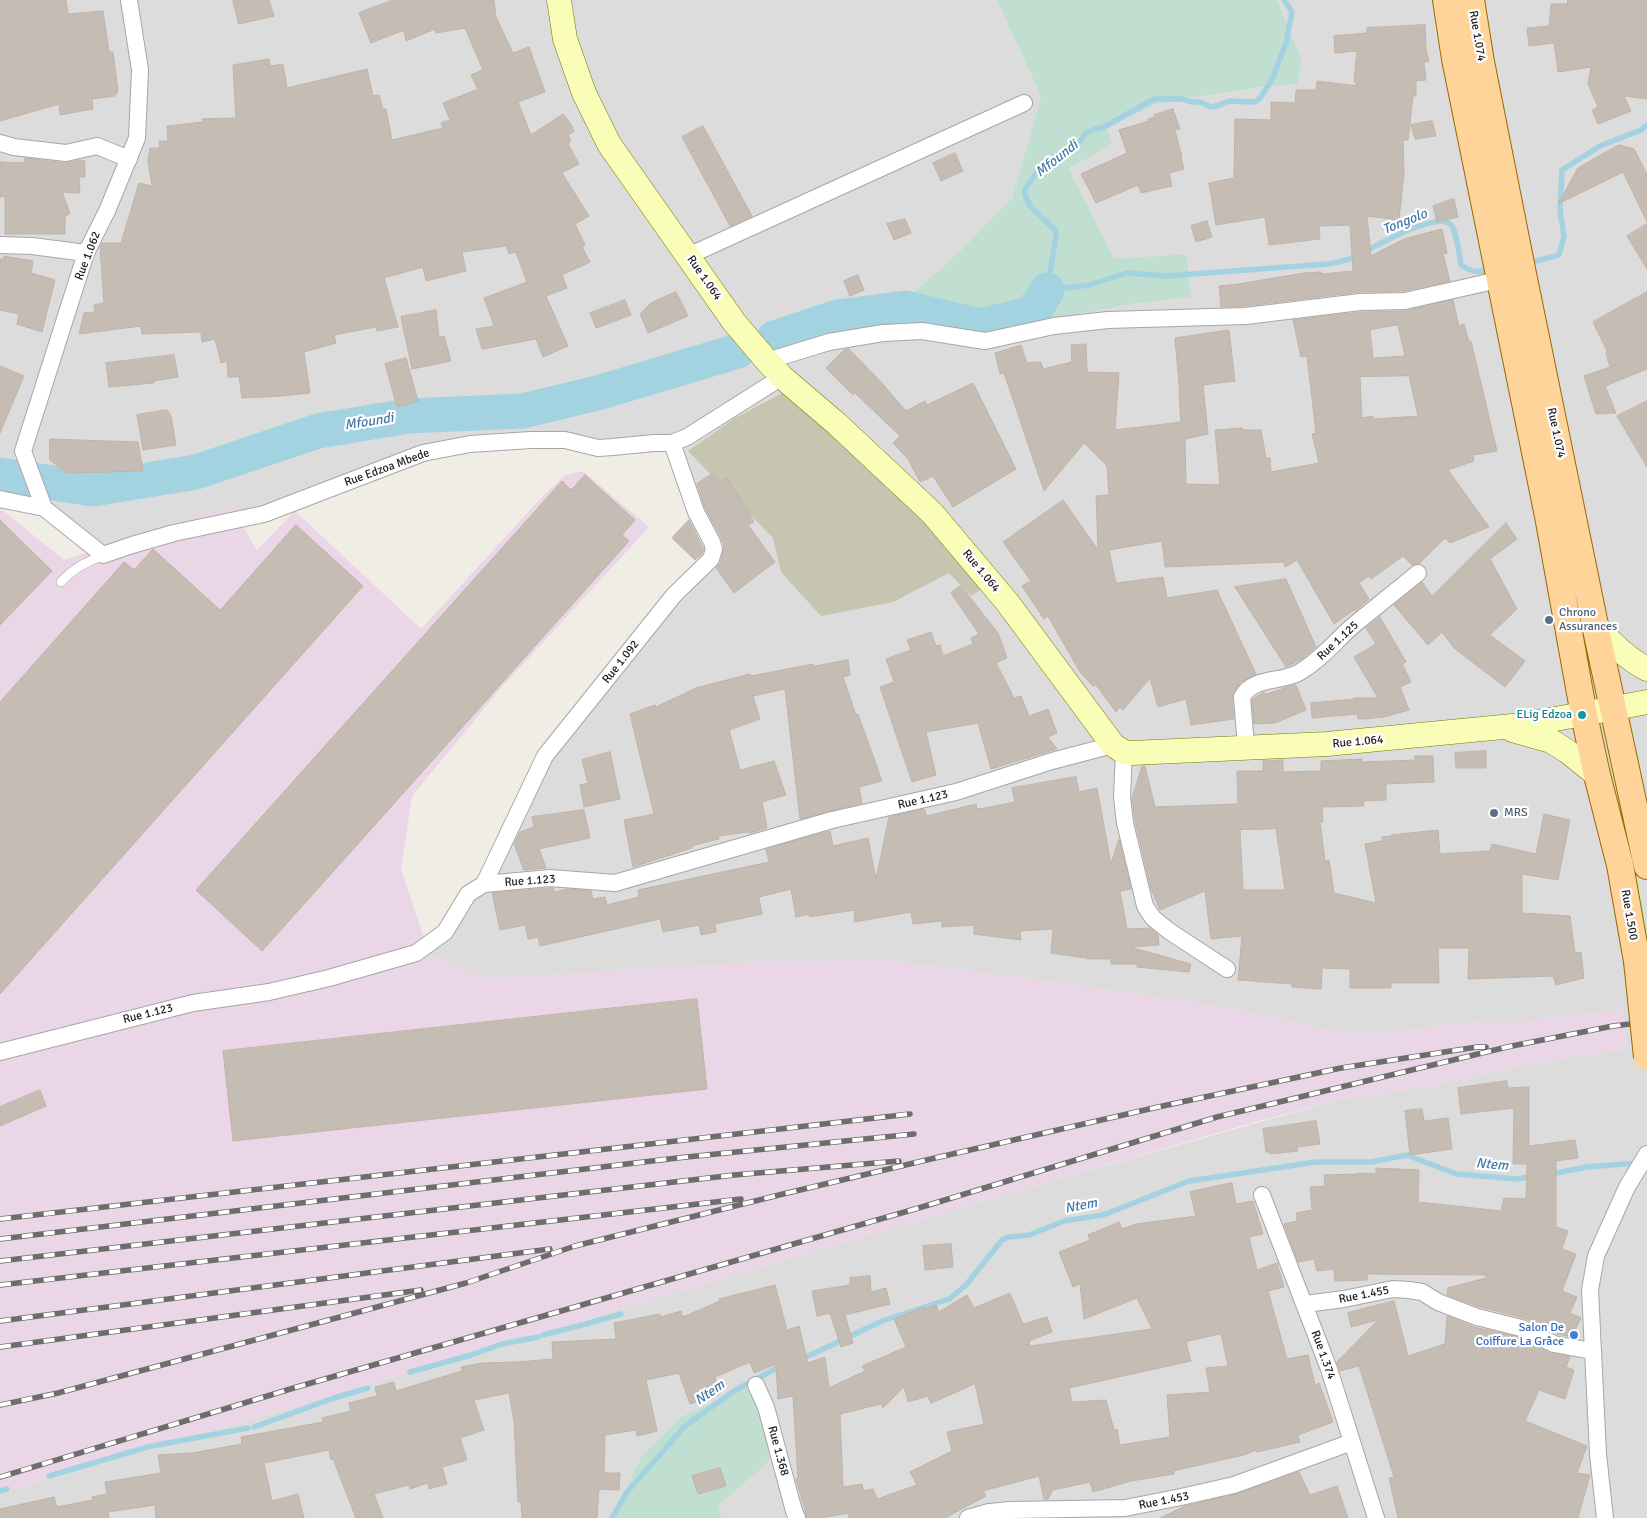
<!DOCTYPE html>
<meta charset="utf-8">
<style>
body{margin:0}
canvas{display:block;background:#f0ede5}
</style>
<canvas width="1647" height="1518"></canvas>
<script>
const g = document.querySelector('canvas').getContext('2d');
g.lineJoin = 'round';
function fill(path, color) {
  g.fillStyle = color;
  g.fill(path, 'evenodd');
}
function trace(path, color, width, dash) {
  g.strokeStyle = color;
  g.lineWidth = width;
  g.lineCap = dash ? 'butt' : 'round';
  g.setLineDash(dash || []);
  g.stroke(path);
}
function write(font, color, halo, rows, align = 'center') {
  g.font = font + ' Signika,sans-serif';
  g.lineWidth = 4.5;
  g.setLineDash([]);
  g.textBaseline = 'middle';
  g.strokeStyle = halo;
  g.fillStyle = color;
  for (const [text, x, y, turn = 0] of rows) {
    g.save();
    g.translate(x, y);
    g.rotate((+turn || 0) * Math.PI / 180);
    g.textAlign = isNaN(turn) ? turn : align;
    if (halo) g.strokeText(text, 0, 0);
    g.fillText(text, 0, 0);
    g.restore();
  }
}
const residential = new Path2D(`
 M0,0h997l44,97 -29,101 -53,54 -46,41 -17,9 236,2 59,-7 -4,-43 -73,6 -45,-91 44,-25 -6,-16 50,-24 97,-16 44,-4 4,-24 -25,-60h370v1518h-926l-2,-13 50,-43 -7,-48 -6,-7 -11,-22 -20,12 -43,19 -40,39 -22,47 -12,16h-608v-24l1041,-310 297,-84 93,-14 95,-21 100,-16 -3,-39 -98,11h-45l-93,12h-44l-121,-26 -182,-27 -158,-20 -122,2 -275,17 -56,-25 -3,-9 58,-61 61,-128 166,-197 -39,-116 -202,1 -121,38 -246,73 -59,-47 -44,-9z`);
const industrial = new Path2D(`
 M583,471l66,56 -147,160 -90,109 -11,73 28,84 56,26 275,-17 122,-2 158,20 182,27 121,26h44l93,-12h45l98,-11 3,39 -100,16 -95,21 -93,14 -83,22 -214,62 -1041,310v-986l64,52 166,-55 27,45 38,-39 126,118 120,-131 23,-22z`);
const construction = new Path2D(`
 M790,389l131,127 62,72 -12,8 -22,-23 -56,29 -72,14 -40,-44 -8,-34 -85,-87 47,-33z`);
const grass = new Path2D(`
 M1599,728l2,2 37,147 9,55v44z`);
const wetland = new Path2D(`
 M997,0h280l25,60 -4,24 -44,4 -97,16 -50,24 6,16 -44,25 45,90 73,-5 4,43 -59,7 -155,29 -73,-11 -8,-20 17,-9 46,-41 53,-54 29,-101z
 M745,1384c8,17 25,40 26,58 1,6 -1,14 -2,20l-50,43 2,13h-113l12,-16 22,-47 40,-39 43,-19z`);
const stream = new Path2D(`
 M1284,0l8,12 -6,31 -14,37 -12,18 -5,4 -26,-1 -12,5 -6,1 -11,-5h-9l-9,-3h-28l-50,28 -9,2 -9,4 -7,10 -20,11 -22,18 -12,17v6l5,11 26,25v6l-9,53 42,-5 38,-12 38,3 163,-12c9,-2 19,-3 26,-7 17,-8 81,-46 96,-33 7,6 9,32 11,41 12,8 17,7 31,5
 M1528,263l31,-8 5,-19 -4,-25 2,-41 38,-24 41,-16 6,-5
 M1550,1174l37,-7 50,-4
 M586,1324l35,-10
 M543,1335l39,-10
 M488,1349l14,-5 36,-7
 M800,1360l82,-39 67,-22 17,-14 36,-45 7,-3 20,-2 35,-14 39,-6 86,-34 127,-19h55l36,-7 49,19 62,5 15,-3
 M442,1363l29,-8 14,-5
 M410,1372l29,-8
 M334,1398l34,-10
 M254,1427l77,-28
 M152,1446l96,-18
 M49,1476l99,-29
 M0,1491l7,-2
 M612,1518l15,-26 58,-66 49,-35 48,-26`);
const river = new Path2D(`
 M774,338l63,-21 68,-9 75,18 46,-11 13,-11 8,-14
 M0,475l93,14 103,-17 122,-41 90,-15 115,-5 78,-19 137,-41`);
const building = new Path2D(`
 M0,0h66l2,14 35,-3 6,41h4l5,39 -3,5 -23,3 1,10 -33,6 -1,-11 -59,17z
 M233,0h36l5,16 -35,8z
 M393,0h101l2,17 17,36 16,-6 16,45 -27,10 13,33 32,-21 10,13 -1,1 2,3 -6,4 3,6 -3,3 11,20 -17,9 27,43 -14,8 10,21 -3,2 8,15 -28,13 5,13 -21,8 22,50 -25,11 -7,-18 -54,10 -6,-20 18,-3 -10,-28 43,-16 -11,-30 -7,2 -3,-8 -44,6 4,19 -40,10 -3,-14 -39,11 14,49 -21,4 -1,-4 -42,8 2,8 -32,9 6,41 -29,3 -39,2 -3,-21h-11l-1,-16 -6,2 -6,-24 -13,3 -1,-10 -59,2 -1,-8 -62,8 5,-21 11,-1 -1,-7 10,-2 -4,-55 2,-5h19l18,-60 13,3 -4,-25 2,-13h10l-1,-7h9l-1,-15 36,-4 -1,-3 34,-1 -3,-53 36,-6 1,7 13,-2 4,24 80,-19 6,27 6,-1 4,14h3l6,31 51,-12 -2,-5 9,-3 -7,-17 35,-14 -7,-14 12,-5 -18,-42 -29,5 -1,-4 -29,12 -2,-11 -33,13 -12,-30z
 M1568,0h79v99l-23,-3 7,15 -33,13 -6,-14 6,-3 -10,-23 3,-17 -33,5 -4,-29 -25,3 -2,-18 22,-2 2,-22h16z
 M1425,25l1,25 3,11 -5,1 2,18 -10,1v15h-3l-5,44h-5l1,33 -5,47 -32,-4 4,40 33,-17 38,-10 5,24 -4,1 7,27 -46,10 -45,1 -114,14 -24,1 -2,-21 19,-2 66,-11 17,-1v2l32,-3 -3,-46 -31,1 1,13 -51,6 -4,-28 -49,8 -7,-42 25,-5 1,-59 36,1v-18l24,1 1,-13h20l1,-9 40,5 -3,-6 3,-29 -22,2 -1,-17 33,-3v-5z
 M1173,109l7,20 -5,1 7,27h-1l3,12 -15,4 3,13 -31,7 -3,-8 -42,18 -15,-29 46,-21 -8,-23 30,-9 -1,-2 7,-2 -1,-2z
 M1432,121l4,15 -21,3 -4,-14z
 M703,126l49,90 -22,10 -48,-89z
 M1619,145l15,4 13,25v48l-24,-50 -65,32 20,-36z
 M955,153l8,18 -22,10 -8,-18z
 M25,158l40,5 15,-3 5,1v16h-6l1,16 -18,-1 8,21 -5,4v17h-60v-38l-5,1v-35l25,1z
 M1454,199l4,18 -21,5 -4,-16z
 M905,219l6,14 -17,7 -7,-16z
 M1207,221l5,16 -16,5 -5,-16z
 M1647,224v45l-20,-33z
 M4,256l29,5 -2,12 24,7 -13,52 -25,-8 2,-10 -19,-4v-51h4z
 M858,275l6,15 -14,6 -6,-15z
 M676,292l12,24 -40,17 -8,-19 11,-11z
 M1647,292v77l-42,17 11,27 -20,1 -12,-38 26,-9 -4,-14 1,-2 -14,-29z
 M625,300l6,15 -35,13 -6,-15z
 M1453,300l6,26 5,-2 5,18 2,-1 26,110 -24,4 1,6 -26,9 41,57 -39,16 -5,-5 -25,25 -8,2 -9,-9 -32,23 -2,-3 -10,7 10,16 -14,12 -1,-1 -20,14 -37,-64 -12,7 -1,-5 -119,5 -3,-26 -53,9 7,33 47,-6 4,21 50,-8 39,84 -15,8 -7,9 -2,7 2,21 -43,6 -5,-26 -28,8 -8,-29 -27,32 -3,-3 -4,5 -20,-27 -3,1 -13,-14 -32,-56 -4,3 -22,-33 9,-5 -28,-39 60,-42 35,50 -2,-54 13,-1 -2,-29 -23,-23 -40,48 -40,-118 -4,1 -5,-21 26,-8 6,18 14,-1 2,7 29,-7 -1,-17 15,-1 1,28 32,1 -4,57 66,-8 -2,-25 1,-1 -5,-58 54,-8 6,51 -32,4 5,49 -23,5 1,45 34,1 -5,-55 27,-2v2h19l5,28h4l1,14 48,-9 -7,-29 4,-1 -9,-77 -6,1 -8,-37 68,-8 44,-1zM1398,325l7,31 -32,2 -3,-28zM1409,376l9,40 -44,3 -1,-3 -11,2 -2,-41z
 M436,310l3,27 5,-1 7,25 -39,8 -11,-52z
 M849,349l32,33 25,29 19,-10 2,4 46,-22 43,86 -63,38 -20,-31 -13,6 -12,-23 -15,-16 7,-7 -45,-43 -2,2 -27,-27 18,-18z
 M174,355l4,22 -25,4 1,2 -45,4 -3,-24z
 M406,358l12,43 -21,6 -12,-43z
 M0,366l24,10 -24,57z
 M1647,401v66l-30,-51z
 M167,410l4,6 5,29 -33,5 -6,-35z
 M50,439l88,3 5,29 -76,2 -17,-13z
 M712,474l6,9 9,-5 27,44 -6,3 27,37 -41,31 -18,-25 5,-6 3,-16 -3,-9 -16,-29 -8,-24z
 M585,475l50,45 -13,15 7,6 -367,410 -66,-61 366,-409 9,9z
 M0,520l52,51 -52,54z
 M689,520l15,29 -2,5 -7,6 -23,-22z
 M1506,523l11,16 -27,20 27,50 -27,26 35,26 -20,26 -51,-39 -12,-16 -14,13 -34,-40 28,-23 10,14z
 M296,525l67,61 -363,408v-292l124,-140 10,8 19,-21 67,61z
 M1286,579l30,68 -14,12 -16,8 -51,-80z
 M961,586l37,47 9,25 -11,5 18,35 7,-2 8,20 19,-7 9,24 -9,4 9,12 -66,20 -13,-46 -52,9 10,43 -24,7 -32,-95 14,-5 -8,-23 25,-9 -4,-10 24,-8 5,14 4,-1 3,11 30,-12 -2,-6 8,-4 -28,-41z
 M1380,617l26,45 -4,2 9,18 -11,5 9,23 -25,7 -19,2h-7l-1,-5 -45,4 -1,-15 43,-4v-1h24l-24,-41 22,-13 -10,-16z
 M848,660l2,15 -7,2 13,38 2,-1 24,67 -23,6 3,16 -62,16 -15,-130 -32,7 7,23 -31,11 11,40 34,-9 12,34 -24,7 5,26 -17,5 -2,-1 -30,4 1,3 -28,7 1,2 -59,19 -9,-47 30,-6 -24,-100 25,-9 1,2 40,-19 54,-14 1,2 62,-12 1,2z
 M1296,685l10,25 -31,13 -21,1 -2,-24 2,-2 10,-6 1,2z
 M1486,751v17h-30l-1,-15z
 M610,752l10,47 -36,8 -4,-22 8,-2 -6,-23z
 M1415,756h18l1,26 -48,2v16l-23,1 1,5 -42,1 1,15h-3l5,39 4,-1 5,33 42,10 -11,-59 17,-3v-4l9,-1v-1l47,-5 2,24 50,-3 2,-7 44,10 8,-40 26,6 -12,60 -36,-6v39l48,3 5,37 6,-1 3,26 -28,7 -3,-9 -85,3 1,-31h-31l1,35h-48v5h-41v-19l-28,-1 -1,21 -29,-2v-3l-54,-4 4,-44 -31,3 -6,-48 -45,19 -9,-21 -16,-68 -3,-23 10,-32h3l10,41 83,-3 -1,-33h26v-10l20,-1v12l38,-1v-10l41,-2v3l53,-2zM1276,829l9,61h-42l-3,-60z
 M1076,777l3,15 18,-4 14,76 8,-25 12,50 -11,2 7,38 23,-1 8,7 1,10 -29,2 61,17 -2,8 -52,-5v-3h-26v-5h-24v-1l-36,-5 2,-24 -33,2 1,9 -47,-6v-9l-32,2v-6l-29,3 -2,-12 -57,10 1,-12 -46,7v-3l-13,3 -5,-28 -32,8 3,17 -47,10 1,8 -15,3 -2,-10 -36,7 -3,-13 -120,27 -2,-9 -10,2 -3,-14 -25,5 -8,-37 58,-5h3l1,4 13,-3 24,2 2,8 12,-2 2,8 32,-8 -1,-7 131,-28 -3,-13 64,-18 3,15 35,-8 8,41 13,-62 35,-8 3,7 49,-12 1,5 3,-1v1l35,-7 -3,-14z
 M584,810l6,28 -51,11 7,19 -22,2 -10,-26 6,-12 14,-5 -2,-10z
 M697,999l10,90 -474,52 -10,-90z
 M1507,1081l1,7 21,-1v59l46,-6 3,18 -22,3v66l12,4 -6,18 14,5 -14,37 15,6 -7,16 11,5 -8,16 6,2 -1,2 -21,-4 -33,-16 -44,-11 -33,-12 1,-7 38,-10v-3l-119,-1 1,6 -33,1 -1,-12 -17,2 -3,-12 -16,3 -14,-38 13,-3 -1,-8 16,-3 -2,-23 15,-1 -1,-11 34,-1 1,-1 17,1v-6l43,2 -1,32 83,9 3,-13 22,1 1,-35h-14l1,-56 -53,6 -3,-26z
 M40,1090l6,16 -46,20v-19z
 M1422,1109l2,12 24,-3 4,31 -42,6 -5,-44z
 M1316,1121l4,23 -23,3 1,4 -28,3v-2h-4l-3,-23z
 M1232,1183l4,21 17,-3 10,33 -14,3 8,33 20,-7 7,24 -16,4 19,68 21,-4 7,30 4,-2 14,39 -35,13 2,7 -43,10 -1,-2 -12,5 -71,16 1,3 -43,7 -38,11 -3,-10 -37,8 -5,9h-4l-5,-23 -56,15 3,5 -41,22h-96l-1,-5 -27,5h-14l-11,-39h2l-5,-83 -15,3 -2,-35 -22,9 -4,-11 -35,15 5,17 -30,10 -11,-31 -33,7 11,51 -20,5 -1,-6 -31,5 -1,38h16l-1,17 -20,-1 -2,29h-75l-1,-16h-3l-4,-81 -5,-28 -35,7 10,30 -24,8 7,22 -25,7 5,17 -18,5 -1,-6 -18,6 -1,-4 -35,9 9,24h-27l-23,-59 -2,1 -2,-10 -65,13 8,38 26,-7 6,24h-148l-1,-13 -47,7 1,6h-109v-9l54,-12 3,10 36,-7 -1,-3 15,-3 -2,-12 56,-9 -3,-18 34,-2 50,-9 -1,-7 82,-15 -1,-4 29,-7 -2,-8 28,-7 -2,-9 19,-5 2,9 66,-20 -1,-4 21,-4 35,-1 36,-3 -1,-17 64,-3 -2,-16 46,-9 1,3 20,-6 2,6 37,-16 -1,-2 56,-14 12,45 12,-4 9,37 17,-6 4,31 36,-17 -3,-5 44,-19 -12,-28 30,-12v2l12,-4 3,7 28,-17 7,13 36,-15 13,31 24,-7 5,15 -23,9 1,5 122,-17 -15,-31 -53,21 -4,-35 -7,3 -14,-35 31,-12 -2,-5 31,-13 3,7 14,-5 60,-8 -6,-24zM1221,1334l7,32 -22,2 4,24 -43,3 3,42 -50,8 -3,-16 -3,1 -8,-30 -34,2 -3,-14 122,-27 -5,-19zM975,1384l9,40 -37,8 5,19 -42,21 7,13 -40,14 -4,-10 -10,2 -1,-7 -19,3 -3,-73 41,-10 2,4 21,-21 4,15 20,-6 3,7z
 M951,1244l2,23 -28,3 -2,-24z
 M870,1276l1,16 15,-4 4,16 -45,11 8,28 -12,4 -11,-34 -13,3 -5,-25 38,-6v-7z
 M1394,1301l14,55 37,-12 2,-28 27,11 44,10 32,16 20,4 -4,10 8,3 -9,29 -26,-9 -14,31 62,25 -10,27 13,2 -12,43h-180l-9,-40 5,-1 -35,-111 -19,5 -3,-9 41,-42 -27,7 -3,-14z
 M720,1468l6,18 -28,8 -6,-18z
 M1299,1472l11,23 27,-9 11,32h-188l25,-12 52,-12z`);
const lane = new Path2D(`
 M61,582c12,-14 26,-20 42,-27`);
const street = new Path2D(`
 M0,143l14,4 52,6 31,-7 32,13
 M0,245l32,1 54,7
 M688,256l336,-153
 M767,361l62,-19 54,-9 39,-2 63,10 69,-15 54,-6 138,-4 114,-14 45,-1 102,-23
 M0,499l44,9 59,47 29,-10 42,-12 90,-19 159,-61 47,-9 61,-4h34l33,8 15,-1 41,-4h18l15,-6 95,-60
 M44,508l-21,-57 63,-198 21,-42 30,-73 3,-68 -11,-70
 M1246,747l-4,-50c11,-21 40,-14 58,-25 22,-13 36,-32 55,-48 21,-17 42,-34 63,-51
 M1124,752l-2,45 3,26 20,83 8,12 16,13 58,38
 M484,884l61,-128 129,-161 37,-36 3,-10 -2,-7 -16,-30 -24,-69
 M0,1052l193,-49 76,-11 60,-14 87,-25 29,-21 23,-38 16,-10 66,-6 65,5 217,-63 124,-28 96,-31 61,-16
 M1262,1195l67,174 47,149
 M1305,1304l39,-5 49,-10 16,1 13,2 16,10 39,15 44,11 33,16 38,7
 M756,1385l10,22 28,104 3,7
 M968,1518l21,-6 22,-2 114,-2 56,-11 53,-12 118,-43
 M1605,1518l-7,-64 -8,-164 6,-34 31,-69 20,-33`);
const secondary = new Path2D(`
 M559,0l6,39 19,54 25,51 125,178 33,39 15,16 55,47 95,89 75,89 106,143 11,7 8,1 195,-9 196,-19 124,-23
 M1595,625c15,17 32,34 52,44
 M1512,730l39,11 16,10 30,24`);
const primary = new Path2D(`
 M1446,0l9,59 93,457 36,199 13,60 23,90 17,96
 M1471,0l10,62 42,212 72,351 52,241`);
const rail = new Path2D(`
 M0,1219l910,-105
 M0,1239l677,-81 237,-24
 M0,1261l734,-86 165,-14
 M0,1285l741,-86
 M0,1321l550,-72
 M0,1347l421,-57
 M0,1405l58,-12 408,-110 109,-37 208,-52 152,-36 223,-51 183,-39 136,-21h9
 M0,1477l297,-90 625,-180 295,-90 290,-70 106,-21 34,-4`);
const primaryBridge = new Path2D(`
 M1637,961l10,96`);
const markers = [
 [1549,620,5,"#5c6f8a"],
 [1582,715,5,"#0f9aa8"],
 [1494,813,5,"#5c6f8a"],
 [1574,1335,5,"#3f7fe0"]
];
const streetNames = [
 ["Rue 1.074",1477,36,80],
 ["Rue 1.062",88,256,-69],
 ["Rue 1.064",704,278,55],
 ["Rue 1.074",1556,433,78],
 ["Rue Edzoa Mbede",387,468,-20],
 ["Rue 1.064",981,571,50],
 ["Rue 1.125",1338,641,-43],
 ["Rue 1.092",621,662,-52],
 ["Rue 1.064",1358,742,-5],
 ["Rue 1.123",923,800,-13],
 ["Rue 1.123",530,881,-4],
 ["Rue 1.500",1629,915,80],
 ["Rue 1.123",148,1014,-14],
 ["Rue 1.455",1364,1295,-11],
 ["Rue 1.374",1323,1355,70],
 ["Rue 1.368",778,1451,75],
 ["Rue 1.453",1164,1501,-11]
];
const serviceNames = [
 ["Chrono",1559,613],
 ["Assurances",1559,627],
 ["MRS",1504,813]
];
const cultureNames = [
 ["ELig Edzoa",1572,715]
];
const shopNames = [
 ["Salon De",1564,1328],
 ["Coiffure La Grâce",1564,1342]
];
const waterNames = [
 ["Mfoundi",1057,159,-38],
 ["Tongolo",1405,222,-22],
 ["Mfoundi",369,422,-9],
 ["Ntem",1492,1165,5],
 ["Ntem",1081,1206,-11],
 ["Ntem",710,1393,-35]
];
fill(residential, '#dddcdc');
fill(industrial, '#ead6e6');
fill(construction, '#c5c5b0');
fill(grass, '#caeda9');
fill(wetland, '#c1dfd1');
trace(stream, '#a3d2e0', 5.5);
trace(river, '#a3d2e0', 35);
fill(building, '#c5bcb4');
trace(building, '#c3b3a6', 1);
trace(lane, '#a6a6a6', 10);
trace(street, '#a6a6a6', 18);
trace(secondary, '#6e7c00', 25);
trace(primary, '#9a6800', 28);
trace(lane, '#fff', 9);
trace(street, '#fff', 16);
trace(secondary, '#f9fdb7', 24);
trace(primary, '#ffd49b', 26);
trace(rail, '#6d6d6d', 5.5);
trace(rail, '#fff', 4, [11]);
trace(primaryBridge, '#9a6800', 28, []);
trace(primaryBridge, '#ffd49b', 26);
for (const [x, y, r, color] of markers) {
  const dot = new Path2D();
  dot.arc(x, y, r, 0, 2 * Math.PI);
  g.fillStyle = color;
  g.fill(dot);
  trace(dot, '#fff', 2);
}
write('12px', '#1f1f1f', '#fff', streetNames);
write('12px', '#4e5e75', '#fff', serviceNames, 'left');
write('12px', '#0d838f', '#fff', cultureNames, 'right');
write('12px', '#366cbe', '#fff', shopNames, 'right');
write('italic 14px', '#4378ac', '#fff', waterNames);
</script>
